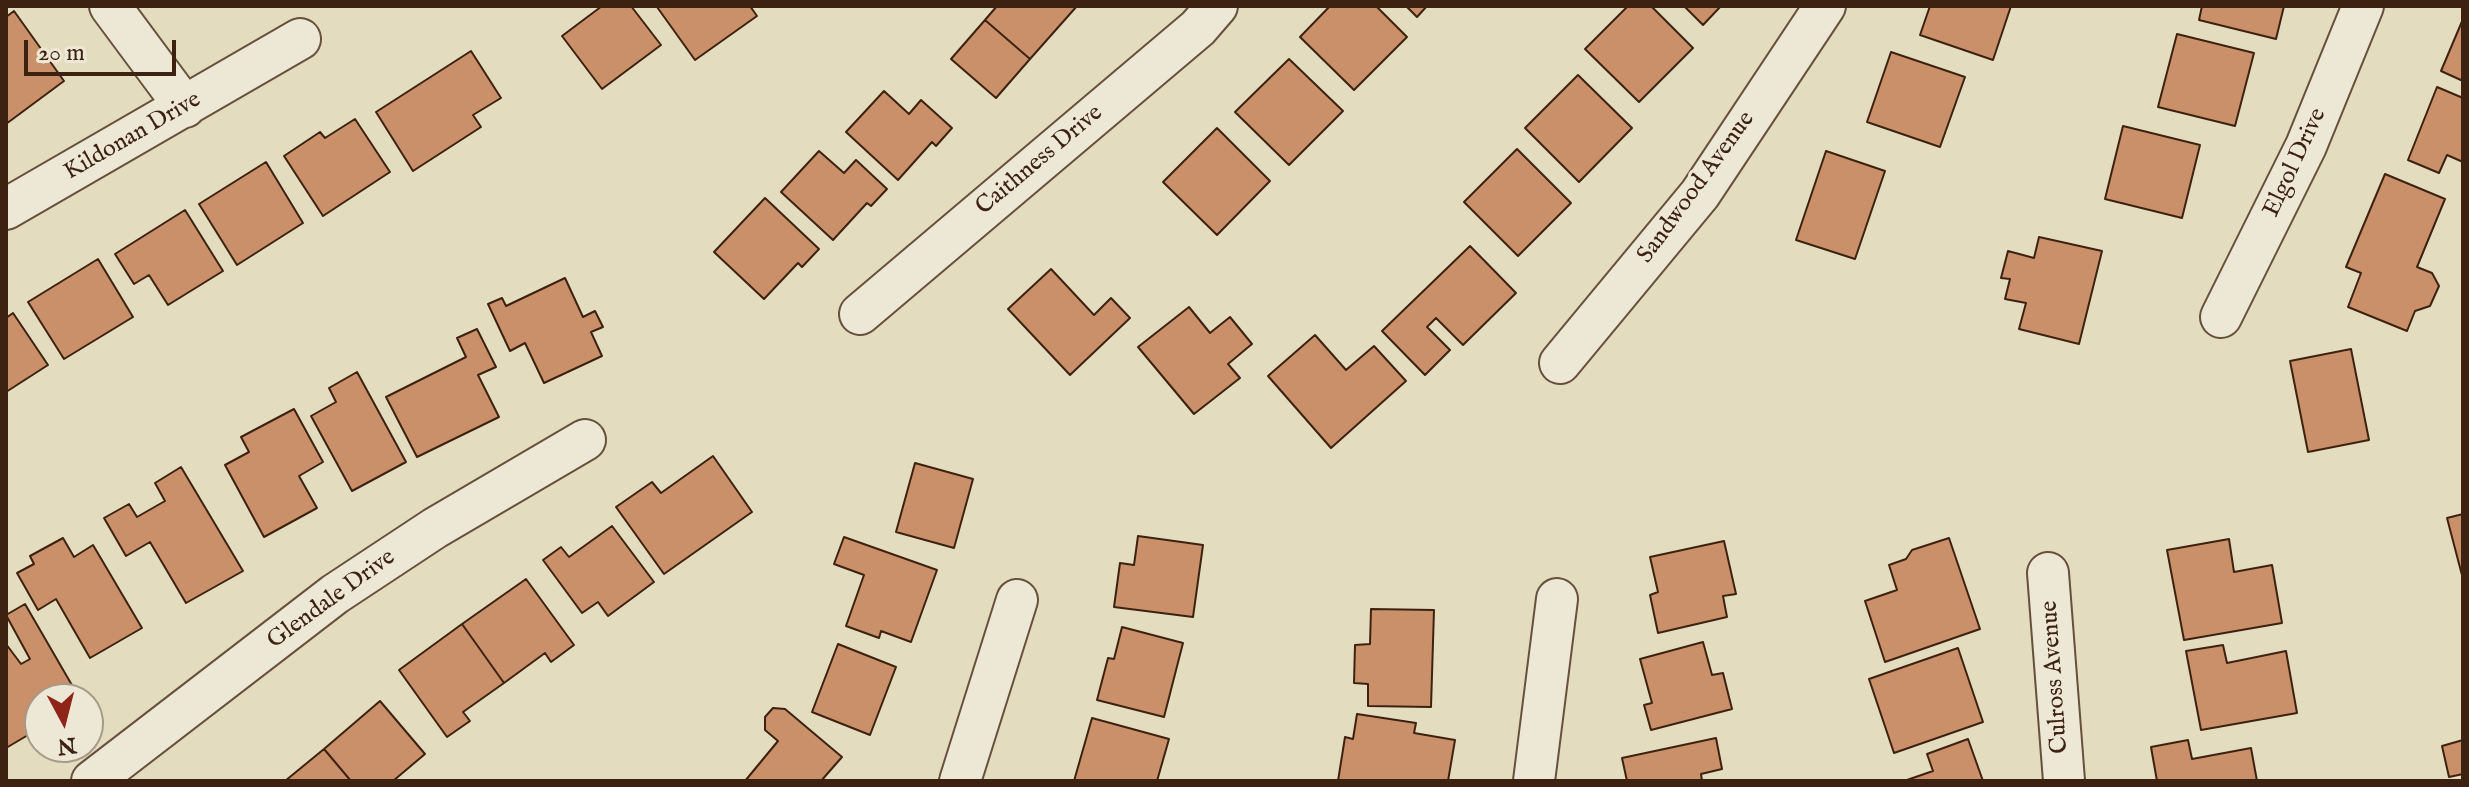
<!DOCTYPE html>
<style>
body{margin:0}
#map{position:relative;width:2469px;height:787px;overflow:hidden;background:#e4dcbe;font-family:"IM FELL English",serif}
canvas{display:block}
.frame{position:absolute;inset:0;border:8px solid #3d2211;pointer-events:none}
.north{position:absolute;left:24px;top:683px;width:80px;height:80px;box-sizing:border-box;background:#ede8d5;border:2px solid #a79987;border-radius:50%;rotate:173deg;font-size:22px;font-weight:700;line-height:32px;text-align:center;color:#3d2211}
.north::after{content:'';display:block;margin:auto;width:28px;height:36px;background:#8f2418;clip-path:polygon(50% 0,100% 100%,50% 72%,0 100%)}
.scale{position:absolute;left:24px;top:40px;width:152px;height:36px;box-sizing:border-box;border:4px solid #3d2211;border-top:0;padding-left:10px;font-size:24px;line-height:28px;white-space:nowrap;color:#3d2211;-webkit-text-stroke:6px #ede8d5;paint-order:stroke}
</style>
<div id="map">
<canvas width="2469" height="787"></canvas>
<div class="frame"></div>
<div class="north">N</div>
<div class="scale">20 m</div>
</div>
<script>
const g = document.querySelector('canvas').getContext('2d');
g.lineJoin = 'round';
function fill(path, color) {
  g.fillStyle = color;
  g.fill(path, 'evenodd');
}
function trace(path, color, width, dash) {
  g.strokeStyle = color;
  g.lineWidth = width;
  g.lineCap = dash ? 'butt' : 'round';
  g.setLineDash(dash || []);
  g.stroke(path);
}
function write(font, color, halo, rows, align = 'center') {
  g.font = font + ' "IM FELL English",serif';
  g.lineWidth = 6;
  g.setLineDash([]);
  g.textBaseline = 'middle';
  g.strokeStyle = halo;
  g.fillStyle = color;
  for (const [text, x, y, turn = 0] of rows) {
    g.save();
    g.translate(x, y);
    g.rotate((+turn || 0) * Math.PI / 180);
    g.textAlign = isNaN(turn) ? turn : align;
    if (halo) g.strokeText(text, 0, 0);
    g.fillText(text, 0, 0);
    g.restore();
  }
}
const building = new Path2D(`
 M602,6h29l30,39 -59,44 -40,-53z
 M750,6l7,10 -62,44 -38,-53z
 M997,6h80l-47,53 -45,-39z
 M1330,6h46l31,31 -53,53 -54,-53z
 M1406,6h21l-10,11z
 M1628,6h23l42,42 -54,54 -54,-53z
 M1684,6h37l-18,19z
 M1930,6h81l-18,54 -73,-25z
 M2202,6h82l-8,33 -77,-19z
 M14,11l50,70 -58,43v-107z
 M2463,19v62l-22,-10z
 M985,20l45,39 -34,39 -45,-39z
 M2177,34l77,19 -19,73 -77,-19z
 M471,51l30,47 -28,17 8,12 -68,44 -37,-59z
 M1891,52l74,25 -25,70 -73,-25z
 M1289,59l54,52 -54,54 -54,-53z
 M1578,75l54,53 -53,54 -54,-54z
 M2437,87l26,11v64l-16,-7 -8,18 -31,-13z
 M884,91l25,23 12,-14 31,28 -16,18 -4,-4 -34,38 -52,-48z
 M355,119l35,53 -67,44 -39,-60 36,-24 5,6z
 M2123,126l77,19 -18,73 -77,-19z
 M1217,128l53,53 -53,54 -54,-53z
 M1517,149l54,54 -53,53 -54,-54z
 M819,151l25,22 12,-13 31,29 -16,17 -4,-3 -34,37 -52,-48z
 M1826,151l59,20 -30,88 -59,-19z
 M266,162l37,61 -66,42 -38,-61z
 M2385,174l60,25 -28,68 15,6 7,13 -9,20 -15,5 -8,20 -59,-24 13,-34 -15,-6z
 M765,198l54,51 -17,18 -4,-4 -34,36 -50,-47z
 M185,210l38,61 -55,34 -19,-30 -15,9 -19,-30z
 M2039,237l63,14 -23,93 -60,-15 7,-26 -21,-4 5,-20 -9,-1 7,-27 26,7z
 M1470,246l46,47 -53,52 -27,-27 -9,9 23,23 -25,25 -43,-44z
 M98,259l35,58 -69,42 -36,-57z
 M1051,269l43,46 17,-17 19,20 -60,57 -62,-66z
 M565,278l18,39 12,-6 8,16 -12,5 11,24 -58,27 -19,-40 -15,8 -22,-47 14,-6 4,8z
 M1189,307l21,26 20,-16 22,27 -24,20 12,14 -46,36 -56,-67z
 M13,313l35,52 -42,27v-74z
 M477,329l19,38 -18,8 21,42 -82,40 -31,-60 80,-40 -9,-19z
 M1315,335l31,35 28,-24 32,35 -75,67 -63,-72z
 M2351,349l18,91 -61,12 -18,-91z
 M357,372l49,90 -54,29 -41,-75 25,-14 -7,-14z
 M294,409l29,53 -24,14 18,32 -53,29 -39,-72 24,-13 -8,-15z
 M713,456l39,56 -88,62 -48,-67 36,-25 9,11z
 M915,463l58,16 -19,69 -58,-16z
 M181,467l62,104 -57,32 -36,-61 -24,14 -22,-38 25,-14 8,13 28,-16 -10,-18z
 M2463,514v65l-16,-61z
 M612,526l42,56 -46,34 -10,-14 -16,11 -39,-53 18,-13 8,10z
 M1138,536l65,9 -10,72 -79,-10 6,-44 14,2z
 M844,537l93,33 -26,72 -30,-11 -2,7 -33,-12 18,-51 -30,-11z
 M63,538l11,19 19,-12 49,83 -52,30 -34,-59 -18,11 -21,-37 17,-9 -4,-8z
 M1949,538l31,91 -95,33 -20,-61 32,-11 -8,-25 17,-6 6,-9z
 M2229,539l5,33 38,-7 10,58 -98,17 -17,-90z
 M1724,541l12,53 -13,2 4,21 -69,16 -8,-38 8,-3 -8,-35z
 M526,579l48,66 -23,17 -6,-9 -41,30 -42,-59z
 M25,604l55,95h-40v29l-34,20v-104l15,20 9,-5 -24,-44z
 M1371,609l63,1 -3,97 -63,-1v-22l-14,-1 1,-38 15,-1z
 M462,624l42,59 -41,29 7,9 -23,16 -48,-67z
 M1122,627l61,16 -19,74 -67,-17 11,-42 6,1z
 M1703,642l9,33 11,-2 9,36 -81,21 -7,-25 8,-2 -12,-44z
 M838,644l58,23 -26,68 -58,-23z
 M2223,645l4,18 59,-12 11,62 -96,17 -15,-79z
 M1958,648l25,74 -89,31 -25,-74z
 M380,701l45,53 -32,27h-42l-27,-32z
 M773,708l12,1 57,48 -21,24h-76l33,-40 -13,-11v-13z
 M1357,714l59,9 -2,10 41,7 -7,41h-110l7,-44 8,2z
 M1092,718l77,21 -12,42h-83z
 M1716,738l6,31 -21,5 1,7h-75l-5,-23z
 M1968,739l15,42h-79l29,-10 -6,-17z
 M2188,740l4,19 59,-11 6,33h-100l-6,-34z
 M2463,740v34l-14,3 -7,-31z
 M324,749l27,32h-66z`);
const minor = new Path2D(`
 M110,6l75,101
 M6,209l294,-170
 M860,314l338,-286 19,-22
 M2221,317l85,-171 57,-140
 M1560,363l140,-169 125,-188
 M2048,573l16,208
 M92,781l243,-187 100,-66 150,-88
 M960,781l57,-181
 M1534,781l23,-182`);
const streetNames = [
 ["Kildonan Drive",133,137,-30],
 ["Caithness Drive",1040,161,-40],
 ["Elgol Drive",2296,163,-65],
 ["Sandwood Avenue",1697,188,-54],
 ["Glendale Drive",332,600,-36],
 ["Culross Avenue",2056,677,-94]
];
fill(building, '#ca9069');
trace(building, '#3d2211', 2);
trace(minor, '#67503c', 44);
trace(minor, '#ede8d5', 40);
write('24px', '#3d2211', '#ede8d5', streetNames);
</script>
